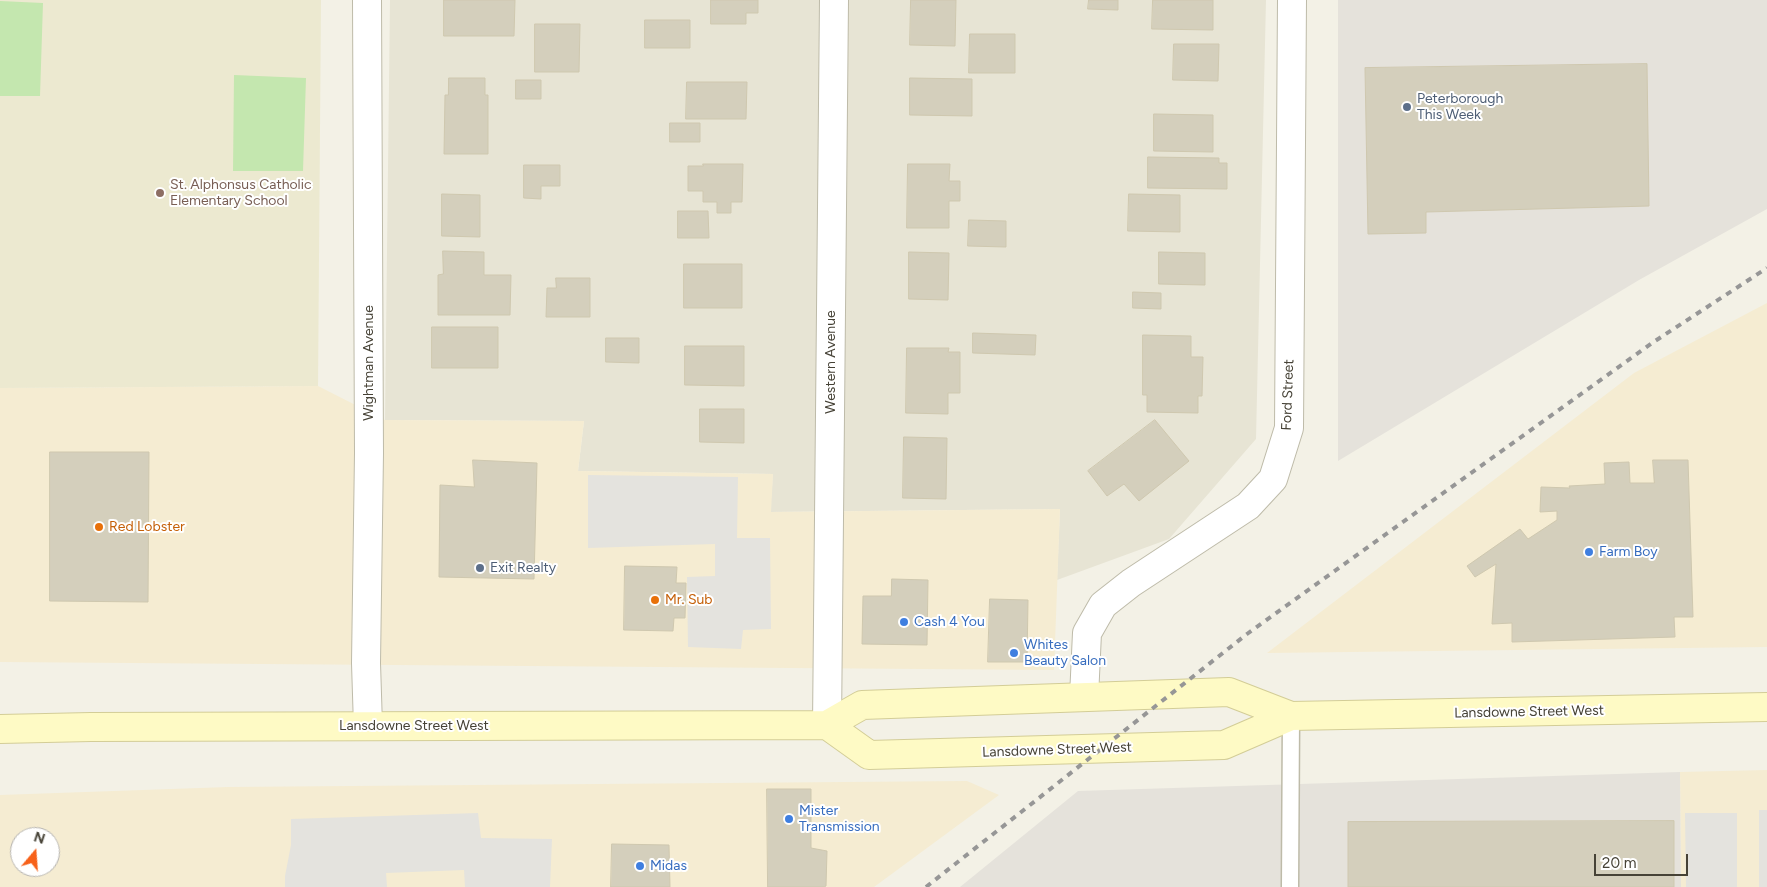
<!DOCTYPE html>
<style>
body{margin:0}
#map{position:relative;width:1767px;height:887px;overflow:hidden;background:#f3f1e6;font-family:Figtree,sans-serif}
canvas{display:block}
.north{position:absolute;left:10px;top:827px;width:50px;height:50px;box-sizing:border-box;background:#fff;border:1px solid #b5b3af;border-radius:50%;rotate:18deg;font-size:14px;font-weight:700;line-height:20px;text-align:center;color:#464236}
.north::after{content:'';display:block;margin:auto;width:18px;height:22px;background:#f76119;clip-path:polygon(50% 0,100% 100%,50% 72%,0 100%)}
.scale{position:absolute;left:1594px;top:854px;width:94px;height:22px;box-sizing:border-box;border:2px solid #464236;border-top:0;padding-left:6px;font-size:15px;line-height:18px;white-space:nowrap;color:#464236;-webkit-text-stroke:4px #fff;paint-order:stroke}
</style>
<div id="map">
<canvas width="1767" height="887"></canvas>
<div class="north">N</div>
<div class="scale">20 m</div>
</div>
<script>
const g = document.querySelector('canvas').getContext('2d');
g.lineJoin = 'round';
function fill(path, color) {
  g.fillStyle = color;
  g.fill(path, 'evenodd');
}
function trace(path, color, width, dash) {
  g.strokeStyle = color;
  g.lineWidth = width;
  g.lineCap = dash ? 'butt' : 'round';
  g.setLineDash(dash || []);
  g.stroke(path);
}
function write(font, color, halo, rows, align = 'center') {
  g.font = font + ' Figtree,sans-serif';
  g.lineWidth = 4;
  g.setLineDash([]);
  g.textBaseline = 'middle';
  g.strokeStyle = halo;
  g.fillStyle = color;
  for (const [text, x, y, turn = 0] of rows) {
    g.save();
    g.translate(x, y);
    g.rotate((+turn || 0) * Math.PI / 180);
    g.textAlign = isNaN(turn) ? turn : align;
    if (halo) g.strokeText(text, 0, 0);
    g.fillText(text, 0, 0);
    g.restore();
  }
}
const residential = new Path2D(`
 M390,0h876l-10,439 -87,100 -112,41 3,-71 -290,3 3,-38 -195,-3 6,-50 -199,-1z`);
const commercial = new Path2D(`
 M1767,303v344l-500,6 367,-280z
 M318,386l67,34 199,1 -6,50 195,3 -2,38 289,-3 -6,161 -1054,-8v-274z
 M1767,770v117h-86l-1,-115z
 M967,781l32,14 -125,92h-874v-92l228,-8zM20,837h30v30h-30z`);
const industrial = new Path2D(`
 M1338,0h429v209l-128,71 -301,181z
 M1680,772l1,115h-721l118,-96z`);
const education = new Path2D(`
 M0,0h321l-3,386 -318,2z`);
const green = new Path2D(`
 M0,1l43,2 -3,93h-40z
 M234,75l72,3 -3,93h-70z`);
const parking = new Path2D(`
 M588,475l150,2 -1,61h33l1,91 -28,1 -2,19 -53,-2 -1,-70 28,-1v-32l-127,4z
 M1759,810h8v77h-8z
 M478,813l3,25 71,1 -2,48h-85l-1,-17 -78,3 1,14h-102v-11l6,-31v-26z
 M1685,813h52v74h-51z`);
const building = new Path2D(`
 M444,0h71l-1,36h-70z
 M711,0h47v13h-12v11h-35z
 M911,0h45l-1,46 -45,-1z
 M1089,0h29v10l-30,-1z
 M1153,0h60v30l-61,-1z
 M645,20h45v28h-45z
 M535,24h45l-1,48h-44z
 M970,34h45v39h-46z
 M1174,44h45l-1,37 -45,-1z
 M1647,64l2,142 -223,6v21l-58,1 -3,-166z
 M449,78h36v17h3v59h-44l1,-59h3z
 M910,78l62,1v37l-62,-1z
 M516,80h25v19h-25z
 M687,82h60l-1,37h-60z
 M1154,114l59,1v37l-59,-1z
 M670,123h30v19h-30z
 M1148,157l71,1v5h8v26l-79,-1z
 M703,164h40l-1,38h-11v11h-14v-11h-14v-11h-15v-25h15z
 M908,164h42l-1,17h11v20h-11v27h-42z
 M524,165h36v21h-19v13l-17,-1z
 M442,194l38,1v42l-38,-1z
 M1129,194l51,1v37l-52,-1z
 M678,211h30l1,27h-31z
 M969,220l37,1v26l-38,-1z
 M443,251l41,1v23h27l-1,40h-72v-40l5,-1z
 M909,252l40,1 -1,47 -39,-1z
 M1159,252l46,1v32l-46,-1z
 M684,264h58v44h-58z
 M556,278h34v39h-44l1,-29h9z
 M1133,292l28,1v16l-28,-1z
 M432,327h66v41h-66z
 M973,333l63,2 -1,20 -62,-2z
 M1143,335l48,1v21h12l-1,39h-4v17l-51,-1v-17h-4z
 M606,338h33v25l-33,-1z
 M685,346h59v40l-59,-1z
 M907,348h42l-1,4h12v41h-12v21l-42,-1z
 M700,409h44v34l-44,-1z
 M1155,420l34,41 -50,40 -15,-17 -17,12 -19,-25z
 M904,437l43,1 -1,61 -43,-1z
 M50,452h99l-1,150 -98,-1z
 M473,460l64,3 -3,116 -95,-2 1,-92 34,2z
 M1653,460h35l5,157h-19l1,20 -163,5v-19l-20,1 4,-60 -21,13 -8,-11 53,-37 8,10 29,-19v-9l-17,1 1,-25 29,1 -1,-2 36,-2 -1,-21 25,-1 1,21h24z
 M625,566l52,1 -1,16h10l-1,35h-11l-1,13 -49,-1z
 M892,579l36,1 -1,65 -65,-1 1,-48h28z
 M990,599l38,1 -1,62h-39z
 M767,789h44v59l16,3 -1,35 -2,1h-56z
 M1674,821v66h-326v-65z
 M612,844l57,1 1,42h-59z`);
const service = new Path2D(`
 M1290,887l1,-171`);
const minor = new Path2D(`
 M367,0l2,453 -3,210 2,63
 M1084,697l3,-64 16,-28 28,-22 117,-77 25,-27 16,-51 3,-428
 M827,725l7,-725`);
const secondary = new Path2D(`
 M827,725l42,30 355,-10 67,-29 476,-9
 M0,729l91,-2 736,-2 35,-20 367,-13 62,24`);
const rail = new Path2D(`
 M926,887l321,-253 405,-291 115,-75`);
const markers = [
 [1407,107,5,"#5c6f8a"],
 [160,193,5,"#8d6e63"],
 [99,527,5,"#e8710a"],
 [1589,552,5,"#3f7fe0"],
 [480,568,5,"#5c6f8a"],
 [655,600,5,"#e8710a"],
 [904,622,5,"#3f7fe0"],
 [1014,653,5,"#3f7fe0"],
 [789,819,5,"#3f7fe0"],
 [640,866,5,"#3f7fe0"]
];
const serviceNames = [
 ["Peterborough",1417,99],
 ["This Week",1417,115],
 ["Exit Realty",490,568]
];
const educationNames = [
 ["St. Alphonsus Catholic",170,185],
 ["Elementary School",170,201]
];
const streetNames = [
 ["Western Avenue",831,362,-90],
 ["Wightman Avenue",369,363,-90],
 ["Ford Street",1288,395,-88],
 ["Lansdowne Street West",1529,712,-1],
 ["Lansdowne Street West",414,726],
 ["Lansdowne Street West",1057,750,-2]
];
const foodNames = [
 ["Red Lobster",109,527],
 ["Mr. Sub",665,600]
];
const shopNames = [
 ["Farm Boy",1599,552],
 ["Cash 4 You",914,622],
 ["Whites",1024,645],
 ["Beauty Salon",1024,661],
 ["Mister",799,811],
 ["Transmission",799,827],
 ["Midas",650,866]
];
fill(residential, '#e7e4d4');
fill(commercial, '#f5ecd2');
fill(industrial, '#e5e2db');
fill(education, '#ece9d0');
fill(green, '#c4e7af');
fill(parking, '#e4e3de');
fill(building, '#d4cfbc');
trace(building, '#cfc8af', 1);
trace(service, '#bebba9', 19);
trace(minor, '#bebba9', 30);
trace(secondary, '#d3cd97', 30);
trace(service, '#fff', 16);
trace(minor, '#fff', 28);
trace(secondary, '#fefac5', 28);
trace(rail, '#969696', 4, [6, 6]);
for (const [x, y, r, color] of markers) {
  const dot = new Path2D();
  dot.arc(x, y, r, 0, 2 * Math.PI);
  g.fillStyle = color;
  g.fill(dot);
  trace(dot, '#fff', 2);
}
write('14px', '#4e5e75', '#fff', serviceNames, 'left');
write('14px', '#785e54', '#fff', educationNames, 'left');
write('14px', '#464236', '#fff', streetNames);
write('14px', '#c56008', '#fff', foodNames, 'left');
write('14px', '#366cbe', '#fff', shopNames, 'left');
</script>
